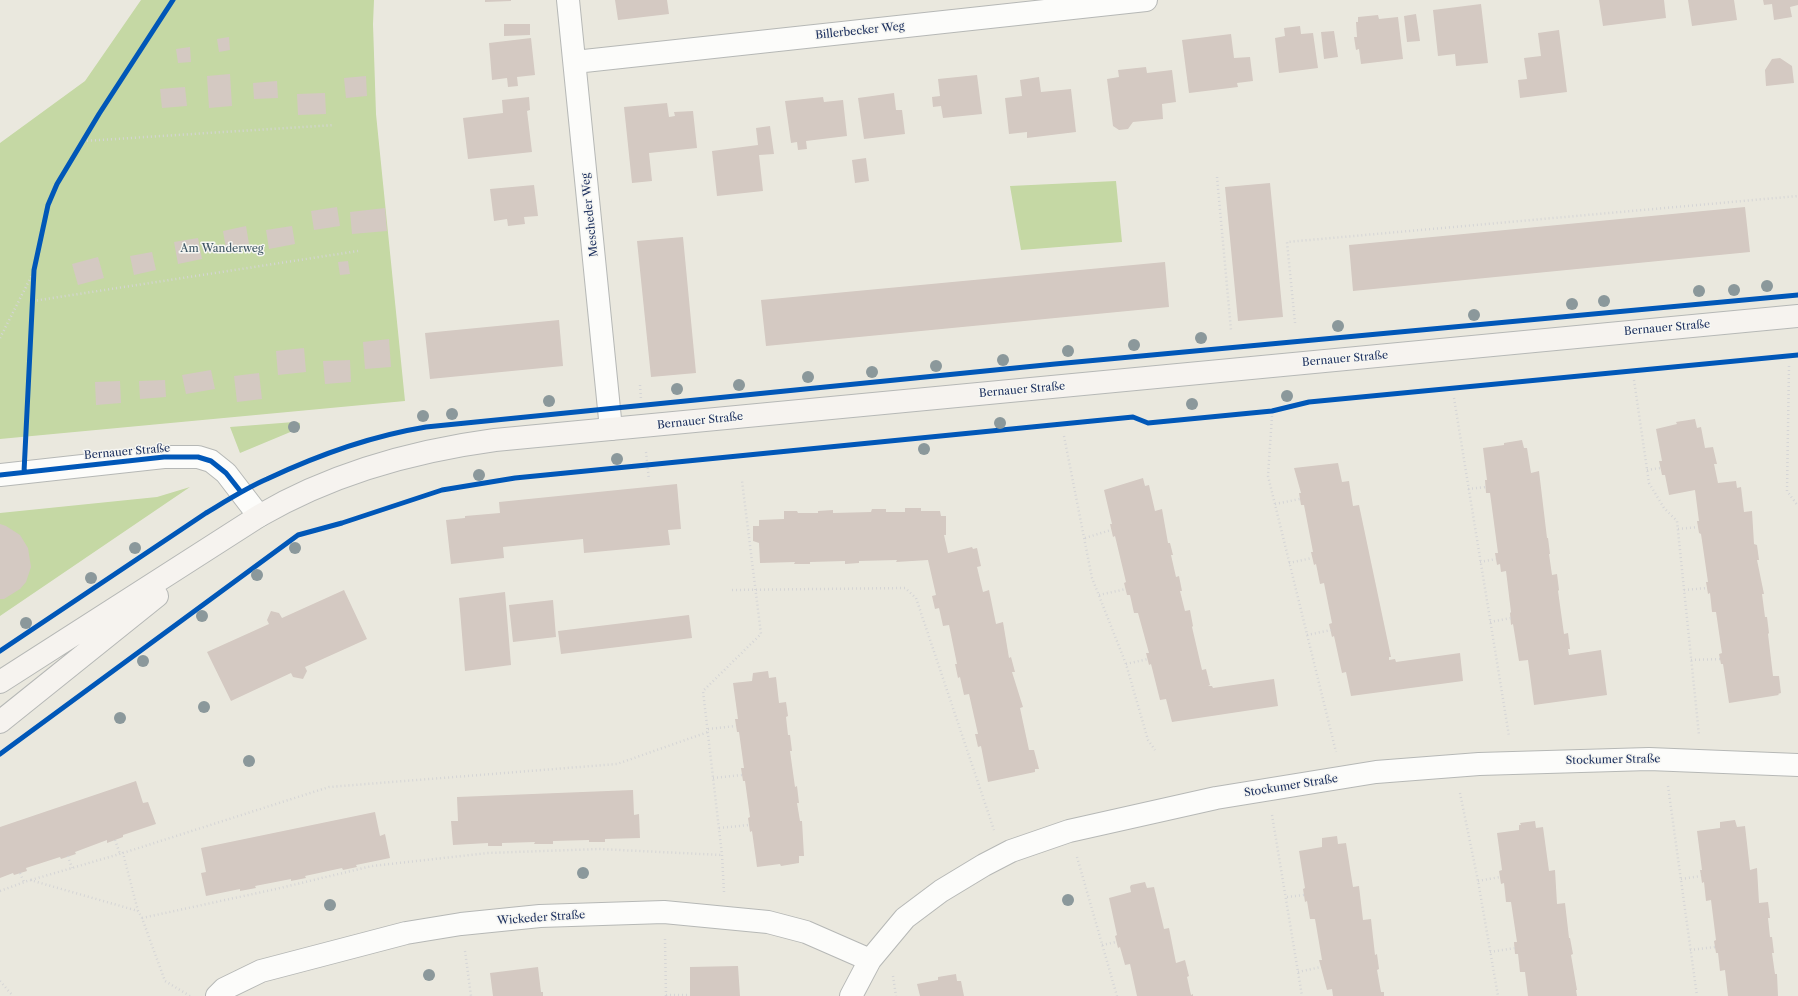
<!DOCTYPE html>
<meta charset="utf-8">
<style>
body{margin:0}
canvas{display:block;background:#eae8de}
</style>
<canvas width="1798" height="996"></canvas>
<script>
const g = document.querySelector('canvas').getContext('2d');
g.lineJoin = 'round';
function fill(path, color) {
  g.fillStyle = color;
  g.fill(path, 'evenodd');
}
function trace(path, color, width, dash) {
  g.strokeStyle = color;
  g.lineWidth = width;
  g.lineCap = dash ? 'butt' : 'round';
  g.setLineDash(dash || []);
  g.stroke(path);
}
function write(font, color, halo, rows, align = 'center') {
  g.font = font + ' "Libre Caslon Text",serif';
  g.lineWidth = 3;
  g.setLineDash([]);
  g.textBaseline = 'middle';
  g.strokeStyle = halo;
  g.fillStyle = color;
  for (const [text, x, y, turn = 0] of rows) {
    g.save();
    g.translate(x, y);
    g.rotate((+turn || 0) * Math.PI / 180);
    g.textAlign = isNaN(turn) ? turn : align;
    if (halo) g.strokeText(text, 0, 0);
    g.fillText(text, 0, 0);
    g.restore();
  }
}
const green = new Path2D(`
 M141,0h233l-1,24 3,90 29,287 -405,38v-296l85,-62z
 M1116,181l6,61 -101,8 -11,-64z
 M294,422l6,1v5l-60,25 -10,-26z
 M190,487l-190,129v-103l157,-16z`);
const building = new Path2D(`
 M485,0h26v1l-26,1z
 M615,0h52l2,14 -51,6z
 M1599,0h65l2,18 -63,8z
 M1688,0h46l3,20 -45,6z
 M1763,0h35v5l-8,2 2,10 -18,3 -2,-16 -8,1z
 M1481,4l7,59 -32,3 -1,-12 -17,2 -5,-46z
 M1416,14l4,27 -13,1 -3,-26z
 M1378,15l1,4 19,-2 5,42 -42,5 -2,-15 -3,1 -2,-13h3l-1,-15h2v-5z
 M504,24h26v11l-26,1z
 M1300,26l1,8 12,-1 5,35 -39,5 -4,-35 10,-2 -1,-8z
 M1559,30l8,62 -47,6 -2,-18 9,-1 -3,-21 17,-2 -3,-23z
 M1334,31l4,26 -14,2 -3,-27z
 M1231,34l3,24 16,-1 3,24 -16,2 1,4 -49,6 -7,-53z
 M229,37l1,13 -11,2 -2,-13z
 M531,38l4,37 -18,2 1,9 -10,1 -1,-9 -15,2 -3,-37z
 M190,47l1,15 -13,1 -2,-14z
 M1780,58l12,8 2,17 -28,3 -1,-16 7,-11z
 M1146,67l1,6 25,-3 4,32 -14,2 1,15 -30,3 -5,7 -9,1 -6,-4 -6,-47 12,-2 -1,-7z
 M230,74l2,32 -23,2 -2,-32z
 M977,75l5,39 -39,4 -2,-12 -8,1 -1,-10 8,-1 -2,-17z
 M366,76l1,20 -21,2 -2,-20z
 M1039,77l2,15 30,-3 5,43 -49,6v-6l-18,2 -4,-36 17,-2 -2,-16z
 M277,81l1,17 -24,1 -1,-16z
 M185,87l2,19 -25,2 -2,-19z
 M325,93l1,21 -28,1 -1,-21z
 M894,93l2,17h6l3,24 -41,5 -6,-41z
 M529,97l1,13 -3,1 5,41 -64,7 -5,-41 40,-5 -1,-13z
 M823,97l1,5 19,-2 4,36 -41,5 1,8 -9,1 -1,-8 -6,1 -6,-42z
 M667,103l2,14 6,-1 -1,-4 19,-1 4,37 -48,5 3,28 -20,2 -8,-76z
 M770,126l4,28 -15,1 4,36 -46,5 -5,-45 46,-6 -2,-17z
 M866,158l3,23 -14,2 -3,-23z
 M1270,183l13,134 -45,4 -13,-134z
 M534,185l4,31 -14,1 1,7 -17,2 -1,-7 -13,2 -4,-32z
 M337,207l3,19 -26,4 -3,-19z
 M1745,207l5,45 -397,39 -4,-46z
 M385,208l2,23 -35,3 -2,-22z
 M246,226l3,18 -23,5 -3,-18z
 M292,226l3,18 -26,5 -3,-19z
 M683,237l13,136 -45,4 -14,-136z
 M198,238l4,21 -24,5 -4,-22z
 M152,252l4,18 -22,5 -4,-19z
 M98,257l6,21 -26,7 -6,-21z
 M348,261l2,13 -10,1 -2,-13z
 M1165,262l4,45 -403,39 -5,-46z
 M559,320l4,46 -133,13 -5,-46z
 M389,339l2,28 -26,2 -2,-27z
 M304,348l2,24 -28,3 -2,-24z
 M350,360l1,22 -26,2 -2,-23z
 M211,370l4,19 -29,5 -4,-19z
 M259,373l3,26 -25,3 -3,-26z
 M165,380l1,17 -26,2 -1,-18z
 M120,381l1,22 -25,2 -1,-23z
 M1695,419l2,9 4,-1 4,21 8,-1 4,17h-3l4,19 18,-2 1,7 4,-1 3,25 8,-1 2,33 3,1 2,15h-2l7,34h-2l3,23h2l2,16 -1,1 5,42h6l2,17 -3,1 1,1 -50,8 -6,-39h-2l-2,-10 3,-1 -6,-41h-4l-2,-19 -2,1 -2,-12h2l-7,-48 -2,-1 -2,-12h2l-4,-31 -26,5 -4,-20h-3l-3,-14h3l-6,-32 21,-5 -1,-2z
 M1522,440l2,8h3l4,25 8,-2 8,67h1l2,16h-1l3,21 5,-1 2,16 -1,1 6,43 4,-1 2,16h-2l1,6 32,-5 6,45 -73,10 -6,-45 -9,1 -6,-37 -2,1 -1,-12 1,-1 -5,-41 -5,1 -1,-8 -3,1 -2,-12h3l-8,-60h-4l-1,-13h2l-4,-32 21,-3v-2z
 M1338,463l4,19 7,-1 4,25 6,-1 32,152h-2v3l6,-1 1,3 64,-9 3,28 -112,15 -5,-24 -4,1 -8,-37 -2,1 -3,-13 3,-1 -8,-40 -4,1 -4,-20 -2,1 -3,-13h2l-9,-47h-3l-2,-12h2l-7,-25z
 M1143,478l2,8 4,-1 6,26 7,-2 6,34h2l3,12h-2l5,22 3,-1 3,15h-2l5,20 5,-1 3,16 -1,1 10,43 4,-1 4,16 -2,1h4l1,2 61,-9 4,27 -106,16 -6,-23 -6,1 -9,-36 -2,1 -3,-12h3l-11,-40h-4l-4,-18h-3l-3,-12 2,-1 -11,-46 -2,1 -3,-13h2l-8,-34z
 M677,484l4,45 -13,1 2,15 -86,8 -1,-14 -80,8 1,11 -53,6 -5,-44 19,-2v-2l35,-3 -1,-11z
 M905,508h16v3h19l1,5h5v19h-2l4,18 24,-6 1,2 4,-1 4,18 -4,1 6,25 6,-2 7,34 7,-2 6,36 2,-1 4,15h-3l11,35 -3,1 9,42h5l5,19h-4v3l-47,10 -7,-36 -3,1 -3,-13h3l-9,-40 -5,1 -4,-18 -2,1 -3,-14h2l-8,-39 -6,1 -4,-18 -4,1 -3,-13 4,-1 -8,-35 -32,2 1,-2 -38,1v2l-14,1v-3l-35,1v2h-16l1,-2 -35,1 -1,-20 -6,-2v-15h6v-6l25,-1v-8h13l1,2h20v-2l15,-1v3l38,-1 1,-3h14v3h19z
 M0,524l6,2 14,9 8,13 3,19 -5,15 -6,7 -16,10h-4z
 M344,590l23,49 -62,28 2,4 -4,8 -10,-2 -2,-4 -60,28 -24,-49 62,-28 -2,-4 4,-9 8,2 3,5z
 M505,592l6,73 -46,6 -6,-73z
 M553,600l3,37 -43,5 -4,-37z
 M689,615l3,23 -131,16 -3,-23z
 M768,671l1,7 7,-1 3,26 7,-1 2,14 -2,1 2,18h2l2,16h-2l5,36 2,-1 2,17h-2l3,18h2l2,35h-5v7l-18,3 -1,-2 -23,3 -5,-36 -2,1 -2,-14 2,-1 -5,-36h-2l-2,-13h3l-5,-36h-2l-2,-13h3l-5,-36 19,-2 1,-8z
 M136,781l7,22 5,-1 8,22 -33,11v2l-16,6v-3l-32,12 1,2 -15,5 -1,-2 -34,11 1,3 -13,4 -1,-2 -13,5v-51z
 M633,790l1,25 5,-1 1,24 -35,1v3h-16v-2l-36,1v3h-19l1,-2 -33,1v3h-14v-3l-35,2 -2,-24h7l-1,-24z
 M375,812l5,24 5,-2 5,24 -34,7 1,2 -14,3 -1,-2 -37,8 1,2 -15,3v-2l-36,7 1,2 -16,3v-2l-34,7 -5,-23 5,-1 -5,-24z
 M1735,820l2,7 8,-1 5,44 7,-2 2,35 9,-1 2,16h-2l2,19h2l2,16h-2l3,21h2l1,22h-50l-3,-26 -5,1 -2,-18h-2l-2,-12 2,-1 -5,-40 -5,1 -2,-19 -2,1 -1,-7 -1,-6h2l-5,-39 23,-3v-6z
 M1535,821l1,7 7,-1 6,44 6,-1 2,34 8,-1 4,35h1l3,16 -2,1 6,35h-1l1,6h-49l-3,-24h-5l-2,-18h-3l-1,-12h3l-6,-40h-5l-2,-19 -3,1 -2,-13 3,-1 -5,-37 22,-3v-5h2l-1,-2z
 M1337,836l1,8 8,-1 7,44 6,-1 4,34 8,-1 4,36 2,-1 2,15 -2,1 4,22h3v4h-51l-1,-7 -5,1 -8,-30h3l-7,-41h-5l-3,-18 -2,1 -1,-7 -1,-6 2,-1 -6,-37 23,-4v-9z
 M1145,882l2,6 7,-1 10,42 5,-1 7,35 9,-3 4,16 -2,1 4,18 2,-1v2h-56l-7,-32 -5,1 -5,-18 -2,1 -3,-12 2,-1 -8,-37 22,-6 -1,-5 1,-2z
 M738,966l2,30h-50v-29z
 M538,967l3,25h2v4h-50l-3,-23z
 M956,974l1,7h4l3,15h-44l-3,-12 21,-4v-3z`);
const path = new Path2D(`
 M83,141l251,-16
 M1217,177l14,153
 M33,301l325,-50
 M1295,323l-8,-81 511,-46
 M0,338l33,-65
 M1789,366l-2,125 11,15
 M1634,380l15,103 15,25 13,13 22,214
 M640,385l1,14
 M1454,398l55,338
 M1272,416l-4,60 68,276
 M1064,436l28,142 34,86 22,76 7,10
 M26,442l8,-172 14,-65 9,-21 42,-70 74,-114
 M646,452l3,28
 M1647,470l13,-2
 M1468,489l18,-2
 M1275,504l25,-5
 M1678,529l20,-2
 M1085,538l26,-8
 M1480,562l16,-3
 M1289,563l23,-5
 M732,590l173,-2 11,10 78,232
 M1684,590l23,-2
 M1099,595l27,-6
 M1490,622l21,-4
 M1307,635l24,-5
 M1691,660l29,-1
 M1126,664l22,-5
 M708,729l28,-3
 M713,778l29,-3
 M1668,786l29,210
 M1460,793l18,88 20,115
 M1272,815l30,181
 M719,828l30,-3
 M115,840l5,14
 M68,856l4,12
 M1077,857l40,139
 M20,873l4,9
 M1681,879l20,-3
 M31,880l92,-27
 M1478,881l22,-4
 M0,891l30,-11 108,31
 M724,892l-2,-37 -19,-164 58,-57 -19,-153
 M1287,897l17,-2
 M142,918l134,-29 96,-23 116,-13 111,-4 123,6
 M665,939l1,57
 M1102,945l14,-3
 M1690,950l25,-3
 M465,951l6,45
 M1490,952l25,-4
 M1298,972l23,-5
 M893,976l3,20
 M0,981l13,15
 M666,995h24
 M190,996l-25,-15 -23,-63 -4,-7 -15,-58 206,-66 288,-23 91,-32`);
const street = new Path2D(`
 M568,0l43,429
 M575,62l571,-62
 M0,475l164,-18h34l13,4 15,12 33,43
 M217,996l7,-7 37,-18 145,-38 55,-9 79,-8 124,-4 104,10 38,10 64,28
 M851,996l19,-36 35,-42 36,-27 43,-26 27,-14 58,-20 147,-33 160,-26 103,-8 170,-5 149,6`);
const secondary = new Path2D(`
 M0,682l259,-166c72,-42 154,-65 236,-76l1303,-124
 M0,722l157,-126`);
const cycleway = new Path2D(`
 M24,472l10,-202 14,-65 9,-21 42,-70 74,-114
 M0,475l164,-18h34l13,4 15,12 15,19
 M0,651l206,-138c20,-12 40,-25 61,-34 51,-24 104,-43 159,-52l629,-63 743,-69
 M0,754l298,-219 44,-12 100,-33 73,-12 618,-61 15,6 124,-12 37,-9 489,-47`);
const trees = [
 [1767,286],
 [1734,290],
 [1699,291],
 [1604,301],
 [1572,304],
 [1474,315],
 [1338,326],
 [1201,338],
 [1134,345],
 [1068,351],
 [1003,360],
 [936,366],
 [872,372],
 [808,377],
 [739,385],
 [677,389],
 [1287,396],
 [549,401],
 [1192,404],
 [452,414],
 [423,416],
 [1000,423],
 [294,427],
 [924,449],
 [617,459],
 [479,475],
 [135,548],
 [295,548],
 [257,575],
 [91,578],
 [202,616],
 [26,623],
 [143,661],
 [204,707],
 [120,718],
 [249,761],
 [583,873],
 [1068,900],
 [330,905],
 [429,975]
];
const streetNames = [
 ["Billerbecker Weg",860,31,-6],
 ["Mescheder Weg",590,215,-96],
 ["Bernauer Straße",1667,328,-5],
 ["Bernauer Straße",1345,359,-5],
 ["Bernauer Straße",1022,390,-5],
 ["Bernauer Straße",700,421,-6],
 ["Bernauer Straße",127,452,-5],
 ["Stockumer Straße",1613,760,-1],
 ["Stockumer Straße",1291,786,-9],
 ["Wickeder Straße",541,918,-4]
];
const parkNames = [
 ["Am Wanderweg",222,249]
];
fill(green, '#c5d8a4');
fill(building, '#d4c9c2');
trace(street, '#b6b8b6', 24);
trace(secondary, '#b6b8b6', 24);
trace(path, '#d5d5d6', 2.5, [1, 3]);
trace(street, '#fcfcfa', 22);
trace(secondary, '#f6f3ef', 22);
trace(cycleway, '#0057b8', 5);
g.fillStyle = '#8b989b';
for (const [x, y] of trees) {
  g.beginPath();
  g.arc(x, y, 6, 0, 2 * Math.PI);
  g.fill();
}
write('11px', '#1b2f5e', '#f6f6f2', streetNames);
write('11px', '#3e5664', '#f6f6f2', parkNames);
</script>
